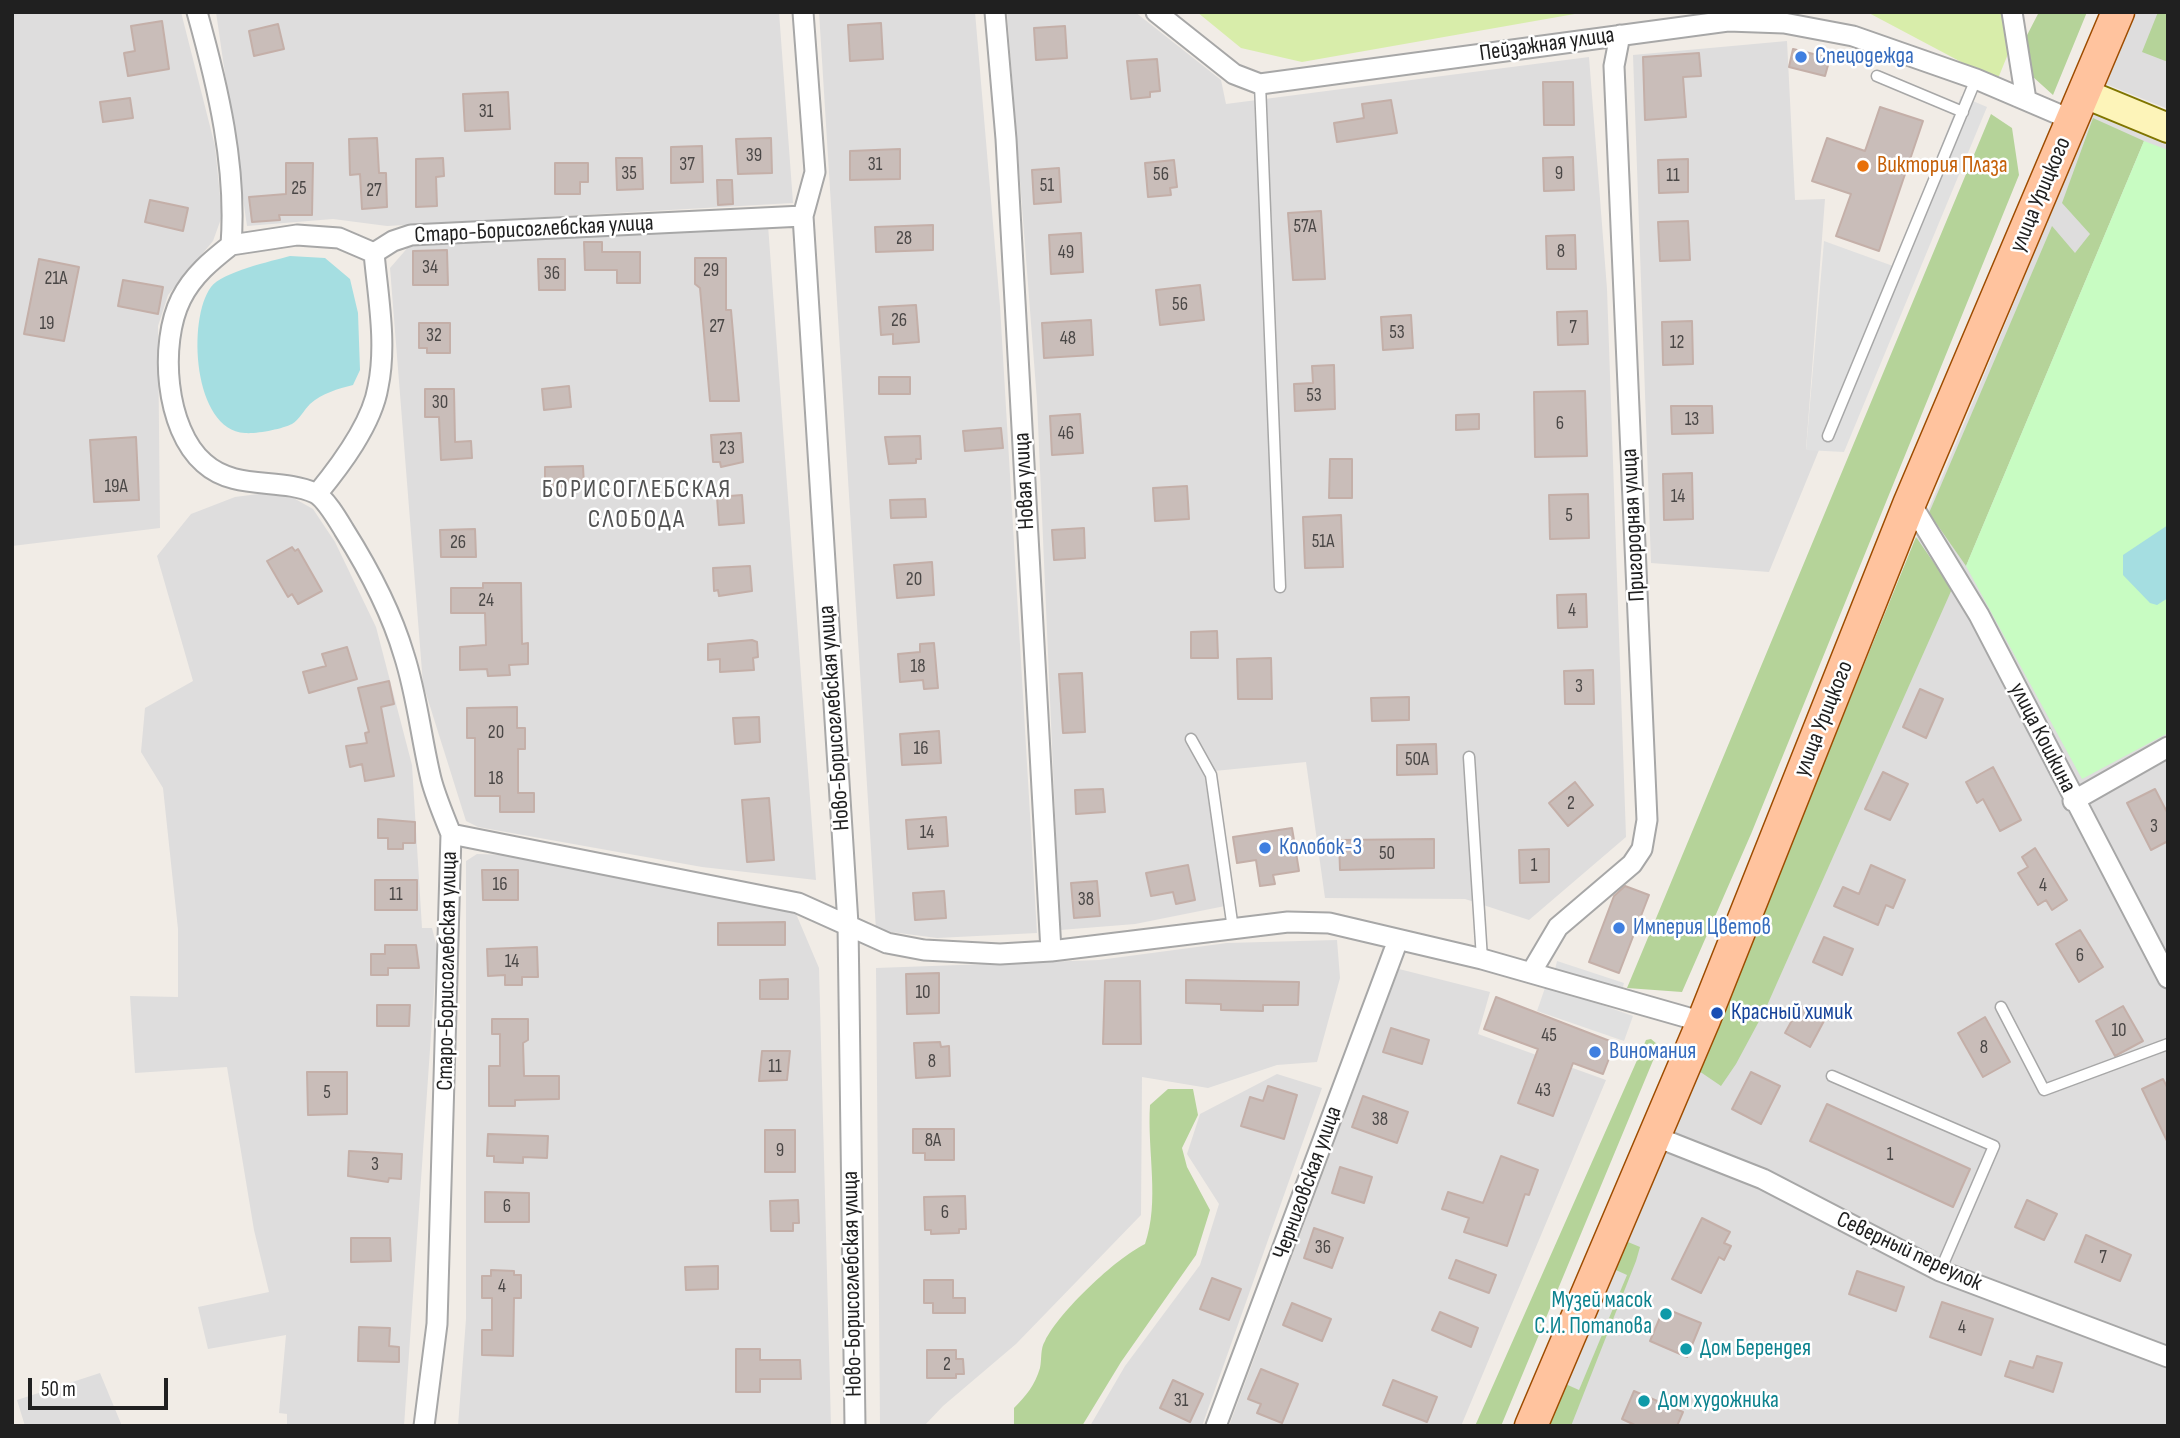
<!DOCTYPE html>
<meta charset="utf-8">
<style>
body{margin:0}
#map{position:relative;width:2180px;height:1438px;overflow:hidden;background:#f1ece6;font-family:"Sofia Sans Condensed",sans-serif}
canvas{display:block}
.frame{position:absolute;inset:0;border:14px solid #202020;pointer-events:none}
.scale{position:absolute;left:28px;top:1378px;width:140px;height:32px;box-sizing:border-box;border:4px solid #202020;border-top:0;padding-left:9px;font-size:21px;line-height:24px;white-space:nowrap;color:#202020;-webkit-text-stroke:5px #fff;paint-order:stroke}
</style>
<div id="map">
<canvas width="2180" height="1438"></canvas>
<div class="frame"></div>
<div class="scale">50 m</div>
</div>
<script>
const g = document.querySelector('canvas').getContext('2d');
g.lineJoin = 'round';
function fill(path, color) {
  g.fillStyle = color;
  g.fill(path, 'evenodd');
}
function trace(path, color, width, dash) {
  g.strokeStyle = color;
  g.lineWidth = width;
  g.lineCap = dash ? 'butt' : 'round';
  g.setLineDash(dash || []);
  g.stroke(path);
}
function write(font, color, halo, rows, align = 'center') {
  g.font = font + ' "Sofia Sans Condensed",sans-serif';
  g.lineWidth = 5;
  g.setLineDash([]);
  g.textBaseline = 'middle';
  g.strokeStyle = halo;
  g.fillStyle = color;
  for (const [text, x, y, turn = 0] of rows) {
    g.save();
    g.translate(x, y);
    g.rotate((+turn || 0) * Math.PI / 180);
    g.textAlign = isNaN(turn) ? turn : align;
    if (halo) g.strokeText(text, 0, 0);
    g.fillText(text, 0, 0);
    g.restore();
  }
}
const residential = new Path2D(`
 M12,12h169l34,134 7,70 -9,25 -45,54 -10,31 2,202 -148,18z
 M216,12h563l14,191 -406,23 -54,-7 -86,7z
 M819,12h156l25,294 37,627 -100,5 -61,-8z
 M1007,12h128l86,68 5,24 363,-47 18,232 19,548 -97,83 -64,-21 -140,-1 -19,-136 -102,10 21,134 -90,18 -75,6 -23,-529z
 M2135,12h33v97l-62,-25z
 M1787,41l8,159 30,-1 -19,250 13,1 -50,122 -118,-9 -18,-508z
 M2096,104l72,30v1292h-621l151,-358z
 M768,225l48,655 -114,-13 -224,-40 -12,-6 -43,-137 -33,-416 20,-23z
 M281,491l32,18 22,33 41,85 36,138 10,163h10l5,20 -33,478h-117v-12l-8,-1 7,-78 -78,14 -10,-42 71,-15 -15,-62 -27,-163 -92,6 -5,-77 48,1v-68l-15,-141 -22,-36 4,-44 48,-27 -36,-125 34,-42 44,-17z
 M477,854l33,1 284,54 25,59 12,458h-373l8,-107v-458z
 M1337,940l3,38 -23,84 -40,3 -69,23 -66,-11 -1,138 -125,129 -73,62 -19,20h-44l-4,-458 223,-8 128,-17z
 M1399,969l91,23 -12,42 128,46 -145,346h-232z
 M1277,1074l45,14 -120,338h-112l35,-60 75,-101 19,-61 -32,-50 13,-40z
 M100,1373l22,53h-97l-8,-26z`);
const grass = new Path2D(`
 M1197,12h389l-284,50 -61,-14z
 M1867,12h158l-28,69z`);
const forest = new Path2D(`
 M2039,12h48l-34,83 -21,-19 -8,-35z
 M2158,12h10v50l-26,-10z
 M1991,114l21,14 7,47 -268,659 -69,158 -55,-4z
 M2093,118l51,23 -178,425 -37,-53 123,-287 23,27 15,-19 -28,-31z
 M1916,537l36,52 -187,421 -29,54 -15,22 -22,-15z
 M1651,1039l6,5v7l-156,375h-26l171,-386z
 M1168,1089h25l5,26 -16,33 5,19 23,43 -14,45 -75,107 -39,64h-68v-18c12,-12 21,-23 26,-40 2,-9 0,-19 5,-27 15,-30 70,-82 100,-97 15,-43 2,-92 5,-139z
 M1628,1242l12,5 -4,14 -65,165h-27l69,-171z`);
const park = new Path2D(`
 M2144,141l24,9v583l-86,46 -116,-213z`);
const parking = new Path2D(`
 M1961,96l26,11 -143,345 -38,-2 18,-209 69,25z
 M1557,961l67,22 -3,11 -67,-21z
 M1546,985l87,31 -9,25 -87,-30z
 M1609,1267l18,8 -48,115 -18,-8z`);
const water = new Path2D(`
 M290,256l35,2 25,21 8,34 2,57 -7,15c-15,4 -31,8 -43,19 -6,6 -11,16 -18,20 -10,5 -35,10 -47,9 -52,-3 -58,-114 -34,-146 11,-15 61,-26 79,-31z
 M2168,525v73l-11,7 -7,-2 -27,-28v-20z`);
const building = new Path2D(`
 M162,21l7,48 -41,7 -4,-23 11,-2 -4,-25z
 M881,23l2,36 -33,2 -2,-36z
 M278,24l6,25 -30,7 -5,-25z
 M1065,26l2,32 -31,2 -2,-32z
 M1793,49l37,9 -5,18 -36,-9z
 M1699,53l2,23 -18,1 3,40 -41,3 -2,-63z
 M1157,59l3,32 -10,1v5l-19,2 -4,-38z
 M1543,82h30l1,43h-30z
 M508,92l2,37 -45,2 -2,-37z
 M130,98l3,20 -30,4 -3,-20z
 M1391,100l6,33 -60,9 -3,-19 30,-5 -2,-14z
 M1880,107l43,14 -44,130 -43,-15 15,-42 -39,-13 15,-43 38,13z
 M377,138l2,35h7l1,34 -25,2 -2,-35 -10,1 -1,-36z
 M771,138l1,35 -34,1 -2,-35z
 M702,146l1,36 -32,1v-36z
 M900,149v30l-50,1v-29z
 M1573,157l1,33 -30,1 -1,-33z
 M443,158l1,18 -8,1 1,29 -21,1v-48z
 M616,158h26l1,31 -26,1z
 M1688,159v33l-29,1 -1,-33z
 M1174,160l3,27 -7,1 1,7 -23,2 -3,-34z
 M286,163h27l-1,52h-33l1,5 -28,2 -3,-25 37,-3z
 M555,163h33v19h-8v12h-25z
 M1059,168l2,34 -27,2 -2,-34z
 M717,180h15l1,24 -15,1z
 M150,200l38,8 -5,23 -38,-9z
 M1321,211l4,68 -32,1 -5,-67z
 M1688,221l2,39 -30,1 -2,-39z
 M933,225v25l-57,2 -1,-25z
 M1081,233l2,39 -32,2 -2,-39z
 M1575,235l1,34h-29l-1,-33z
 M584,242h18v10h38v31h-23v-13h-32z
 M447,250l1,35h-35v-34z
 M695,258h31v52h5l8,91h-29l-10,-113 -5,-4z
 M39,259l40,8 -15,74 -40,-7z
 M538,259h27v31h-26z
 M123,280l40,7 -5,27 -40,-8z
 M1200,285l4,35 -44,5 -4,-35z
 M916,305l3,37 -26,2v-10l-12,1 -2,-28z
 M1587,311l1,33 -30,1 -1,-33z
 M1411,315l2,33 -30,2 -2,-33z
 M1091,320l2,35 -49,3 -2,-35z
 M1692,321l1,43 -30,1 -1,-43z
 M419,323h31v30h-23v-5h-8z
 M1334,365l1,44 -40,2 -1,-27 19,-1 -1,-17z
 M879,377h31v17h-31z
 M569,386l2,21 -27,3 -2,-21z
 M425,389h29l1,53 16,-1 1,17 -31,2 -2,-43h-14z
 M1585,391l2,65 -52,1 -1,-65z
 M1671,406h41l1,27 -41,1z
 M1080,414l3,39 -31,2 -2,-39z
 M1479,414v15l-23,1v-15z
 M1001,428l2,20 -38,3 -2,-20z
 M741,433l2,29 -22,5 -1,-5h-7l-2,-27z
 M920,436l1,23h-5v4l-27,1 -4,-27z
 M136,437l3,63 -45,2 -4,-62z
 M1330,459h22v39h-23z
 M583,466l1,20 -39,1v-20z
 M1692,473l1,46 -29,1 -1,-46z
 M1187,486l2,33 -34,2 -2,-33z
 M1588,494l1,44 -39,1 -1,-44z
 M742,495l2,28 -25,2 -2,-28z
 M925,499l1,18 -35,1 -1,-18z
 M1341,515l2,52 -38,1 -2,-51z
 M1084,528l1,30 -31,2 -2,-30z
 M475,529l1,28h-35l-1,-27z
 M292,547l3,4 3,-2 24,42 -24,13 -6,-10 -4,3 -21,-36z
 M932,562l2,33 -37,3 -3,-33z
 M750,566l2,25 -33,5 -1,-6 -4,1 -1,-23z
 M483,583h38l1,61 6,-1v21l-19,1 1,10 -22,1 -1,-7 -27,1v-23l26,-2 -1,-32h-34v-25h32z
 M1586,594l1,33 -29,1 -1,-33z
 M1217,631l1,27h-27v-26z
 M752,640l5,2 1,15 -5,1 1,12 -34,2v-13l-12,1v-16z
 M934,643l4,45 -14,1 -1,-9 -23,2 -2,-28 22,-2v-8z
 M347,647l10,32 -48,14 -6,-21 23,-6 -4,-12z
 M1271,658l1,41h-34l-1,-40z
 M1593,670l1,34h-29l-1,-33z
 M1082,673l3,59 -22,1 -4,-59z
 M389,681l5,23 -13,3 13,69 -29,5 -3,-17 -12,3 -4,-21 21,-3 -2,-10 4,-1 -11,-44z
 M1920,689l23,10 -17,39 -23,-11z
 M1409,697v23l-37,1 -1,-23z
 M517,707v21h8v21h-7v44h16v19h-34v-16h-25v-58h-8v-30z
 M759,717l1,25 -25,2 -2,-26z
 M939,731l2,32 -39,2 -2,-31z
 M1436,744l1,30 -40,1v-30z
 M1993,767l28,53 -21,11 -17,-32 -6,4 -11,-21z
 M1883,772l25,12 -18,36 -25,-11z
 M1575,782l18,23 -25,21 -19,-23z
 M1103,789l2,23 -29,2 -1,-24z
 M2155,789l13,25v27l-17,9 -24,-47z
 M769,798l5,62 -27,2 -5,-62z
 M946,817l2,29 -40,3 -2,-29z
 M378,819l37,3v21h-12v6h-15v-11h-10z
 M1292,828l7,43 -26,4 2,9 -15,2 -4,-26 -19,3 -4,-26z
 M1434,839v29l-94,2 -1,-30z
 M2035,848l32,52 -15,10 -6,-10 -8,5 -20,-32 10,-6 -6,-10z
 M1549,849v33l-29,1 -1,-33z
 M1188,865l7,35 -19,4 -3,-12 -22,4 -5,-23z
 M1871,865l34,15 -12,28 -7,-3 -8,20 -44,-19 9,-19 16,7z
 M482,870h36v30h-35z
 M375,880h42v30h-42z
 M1097,881l3,35 -26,2 -3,-35z
 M1625,886l24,9 -30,78 -30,-11 25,-66z
 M944,891l2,27 -31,2 -2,-27z
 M785,922v23h-67v-22z
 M2080,930l23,37 -24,15 -23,-38z
 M1824,937l29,12 -11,26 -29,-13z
 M385,945h31l3,23h-31v7h-17v-21h14z
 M537,947l1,30h-16v8h-17v-10l-17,1 -1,-27z
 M939,973v40l-32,1 -1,-40z
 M788,979v20h-28v-19z
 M1186,980l113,2 -1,23h-35v6l-42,-1v-6l-35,-1z
 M1105,981h35l1,63h-38z
 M1496,997l119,46 -12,31 -30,-11 -20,53 -35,-13 20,-54 -54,-20z
 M377,1005h33l-1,21h-32z
 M1800,1006l25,13 -15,28 -25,-14z
 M2123,1006l20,35 -28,15 -19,-35z
 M1985,1017l25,45 -27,15 -25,-44z
 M492,1019h36v21l-5,3 1,33h35v23l-44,1v6h-26v-40h11v-32h-8z
 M1391,1028l38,12 -7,24 -39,-12z
 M940,1042l1,5 8,-1 1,30 -34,2 -2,-35z
 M762,1051h28l-3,29 -28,1z
 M307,1072h40v42l-39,1z
 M1751,1072l29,14 -19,38 -29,-15z
 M2163,1079l5,10v54l-26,-54z
 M1268,1086l29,9 -13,44 -43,-13 9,-29 13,4z
 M1363,1096l45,16 -11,31 -45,-16z
 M1827,1104l143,65 -17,38 -143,-66z
 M913,1129h41v31h-29v-7h-12z
 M765,1130h30v42h-30z
 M488,1134l60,2 -1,22 -24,-1v6l-29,-1v-6h-7z
 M349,1151l53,3 -1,25 -12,-1 -1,4 -40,-6z
 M1501,1156l37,14 -9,25 -4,-1 -18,52 -43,-14 5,-14 -27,-9 6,-17 35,11z
 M1340,1167l32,10 -8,26 -32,-10z
 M485,1192l44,1v29h-44z
 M965,1196l1,33h-7v4l-28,1v-4h-6l-1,-33z
 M798,1200l1,23h-6v8h-22l-1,-30z
 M2027,1200l30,14 -13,26 -29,-13z
 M1702,1218l28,14 -6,11 7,3 -7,14 -5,-3 -18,36 -29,-14z
 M1314,1228l29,10 -11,30 -28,-10z
 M2086,1235l45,20 -11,26 -45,-19z
 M351,1238h39l1,23 -40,1z
 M1456,1260l40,15 -7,18 -40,-15z
 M718,1266v23l-32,1 -1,-23z
 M491,1270l23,1v4h7v23h-7l-1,58 -31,-1v-25h10v-32h-10v-22h9z
 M1857,1271l47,16 -8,24 -47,-17z
 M1212,1278l29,11 -12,31 -29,-11z
 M924,1280h29v18h12v15h-32v-10h-9z
 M1942,1302l51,17 -12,36 -51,-18z
 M1292,1303l39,16 -9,22 -39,-16z
 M1664,1308l37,15 -14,34 -37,-16z
 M1440,1312l38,16 -7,19 -39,-17z
 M359,1327l31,1 -1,18 10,1v15l-41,-1z
 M736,1349h24v11h40l1,19h-41v13h-24z
 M927,1350h29v9h7l1,15h-8v4h-29z
 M2037,1356l25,7 -9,29 -48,-16 5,-15 23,7z
 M1261,1369l37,15 -16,39 -25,-10 4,-9 -13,-5z
 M1173,1380l30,14 -13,28 -30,-14z
 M1393,1380l44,17 -10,25 -44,-17z
 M1634,1391l49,21 -6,14h-40l-15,-7z`);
const lane = new Path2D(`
 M1877,76l86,36
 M1260,84l20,503
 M1828,436l148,-357
 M1191,739l20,36 22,154
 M1469,757l13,202
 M2001,1007l43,83 124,-46
 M1832,1076l162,70 -54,125`);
const street = new Path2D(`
 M197,12c21,75 40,155 34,233 -19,15 -38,30 -50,54 -22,44 -16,130 23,164 31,28 75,14 111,30 10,5 23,27 29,37 24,38 47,81 60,125 13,40 17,83 27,124 5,19 13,37 20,55l-14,490 -13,102
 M803,12l12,160 -12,44 45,708 7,502
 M995,12l11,127 45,812
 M1156,12l78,62 26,10 468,-63 56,2 69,13 123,43 96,41
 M2012,12l14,88
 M231,245l66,-10 42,3 35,15 19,-12 18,-6 392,-19
 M317,494c23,-28 55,-70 61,-107 9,-43 0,-90 -4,-134
 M1910,502l69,113 189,363
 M2073,801l95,-54
 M451,834l347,69 89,40 37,7 76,4 51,-3 237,-29 41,1 153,36 221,63
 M1532,971l26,-44 74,-63 10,-15 5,-29 -33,-754 6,-31
 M1654,1136l109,43 177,92 228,86
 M1216,1426l182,-486`);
const secondary = new Path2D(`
 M2083,93l85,35`);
const primary = new Path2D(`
 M1531,1426l172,-404 207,-520 208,-490`);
const markers = [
 [1801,57,7,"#3f7fe0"],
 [1863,166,7,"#e8710a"],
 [1265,848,7,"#3f7fe0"],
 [1619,928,7,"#3f7fe0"],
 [1717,1013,7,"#1a4fb4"],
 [1595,1052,7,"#3f7fe0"],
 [1666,1314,7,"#0f9aa8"],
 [1686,1349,7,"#0f9aa8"],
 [1644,1401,7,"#0f9aa8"]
];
const numberNames = [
 ["31",486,112],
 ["39",754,156],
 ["37",687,165],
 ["31",875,165],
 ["35",629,174],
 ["9",1559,174],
 ["56",1161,175],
 ["11",1673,176],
 ["51",1047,186],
 ["25",299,189],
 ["27",374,191],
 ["57А",1305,227],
 ["28",904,239],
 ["8",1561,252],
 ["49",1066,253],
 ["34",430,268],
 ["29",711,271],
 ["36",552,274],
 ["21А",56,279],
 ["56",1180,305],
 ["26",899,321],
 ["19",47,324],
 ["27",717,327],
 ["7",1573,328],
 ["53",1397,333],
 ["32",434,336],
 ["48",1068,339],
 ["12",1677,343],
 ["53",1314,396],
 ["30",440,403],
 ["13",1692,420],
 ["6",1560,424],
 ["46",1066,434],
 ["23",727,449],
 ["19А",116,487],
 ["14",1678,497],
 ["5",1569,516],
 ["51А",1323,542],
 ["26",458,543],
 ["20",914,580],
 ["24",486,601],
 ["4",1572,611],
 ["18",918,667],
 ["3",1579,687],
 ["20",496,733],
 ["16",921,749],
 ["50А",1417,760],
 ["18",496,779],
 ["2",1571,804],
 ["3",2154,827],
 ["14",927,833],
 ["50",1387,854],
 ["1",1534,866],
 ["16",500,885],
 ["4",2043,886],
 ["11",396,895],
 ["38",1086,900],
 ["6",2080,956],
 ["14",512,962],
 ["10",923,993],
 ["10",2119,1031],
 ["45",1549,1036],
 ["8",1984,1048],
 ["8",932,1062],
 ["11",775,1067],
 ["43",1543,1091],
 ["5",327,1093],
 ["38",1380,1120],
 ["8А",933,1141],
 ["9",780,1151],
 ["1",1890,1155],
 ["3",375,1165],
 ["6",507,1207],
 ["6",945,1213],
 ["36",1323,1248],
 ["7",2103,1258],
 ["4",502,1287],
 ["4",1962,1328],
 ["2",947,1365],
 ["31",1181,1401]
];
const streetNames = [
 ["Пейзажная улица",1547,45,-8],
 ["улица Урицкого",2041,195,-67],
 ["Старо-Борисоглебская улица",534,230,-3],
 ["Новая улица",1025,481,-93],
 ["Пригородная улица",1634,525,-93],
 ["Ново-Борисоглебская улица",835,718,-94],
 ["улица Урицкого",1824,719,-68],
 ["улица Кошкина",2042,738,63],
 ["Старо-Борисоглебская улица",448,971,-89],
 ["Черниговская улица",1308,1183,-70],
 ["Северный переулок",1909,1252,25],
 ["Ново-Борисоглебская улица",853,1284,-91]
];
const shopNames = [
 ["Спецодежда",1815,57],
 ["Колобок-3",1279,848],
 ["Империя Цветов",1633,928],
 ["Виномания",1609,1052]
];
const foodNames = [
 ["Виктория Плаза",1877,166]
];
const transitNames = [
 ["Красный химик",1731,1013]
];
const cultureNames = [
 ["Музей масок",1652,1301,"right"],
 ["С.И. Потапова",1652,1327,"right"],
 ["Дом Берендея",1700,1349],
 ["Дом художника",1658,1401]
];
const quarterNames = [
 ["БОРИСОГЛЕБСКАЯ",637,490],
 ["СЛОБОДА",637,520]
];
fill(residential, '#dedddd');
fill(grass, '#d8edaa');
fill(forest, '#b5d399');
fill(park, '#c8fcc2');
fill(parking, '#e0e0e0');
fill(water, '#a5dee1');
fill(building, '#c9bdb9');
trace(building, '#c4afa8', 2);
trace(lane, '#a7a7a7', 13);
trace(street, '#a7a7a7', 23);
trace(secondary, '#7f7500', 32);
trace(primary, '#9d4c00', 35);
trace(lane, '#fff', 10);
trace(street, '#fff', 19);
trace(secondary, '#fdf4b9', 28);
trace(primary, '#ffc39e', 32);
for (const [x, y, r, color] of markers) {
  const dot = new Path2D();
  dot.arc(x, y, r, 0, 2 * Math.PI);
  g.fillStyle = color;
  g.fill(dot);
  trace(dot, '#fff', 2.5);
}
write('19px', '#4a4746', null, numberNames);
write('23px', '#202020', '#fff', streetNames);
write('23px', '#366cbe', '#fff', shopNames, 'left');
write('23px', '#c56008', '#fff', foodNames, 'left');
write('23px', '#164399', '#fff', transitNames, 'left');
write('23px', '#0d838f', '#fff', cultureNames, 'left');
g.letterSpacing = '2px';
write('26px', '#535353', '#fff', quarterNames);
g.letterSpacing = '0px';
</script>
